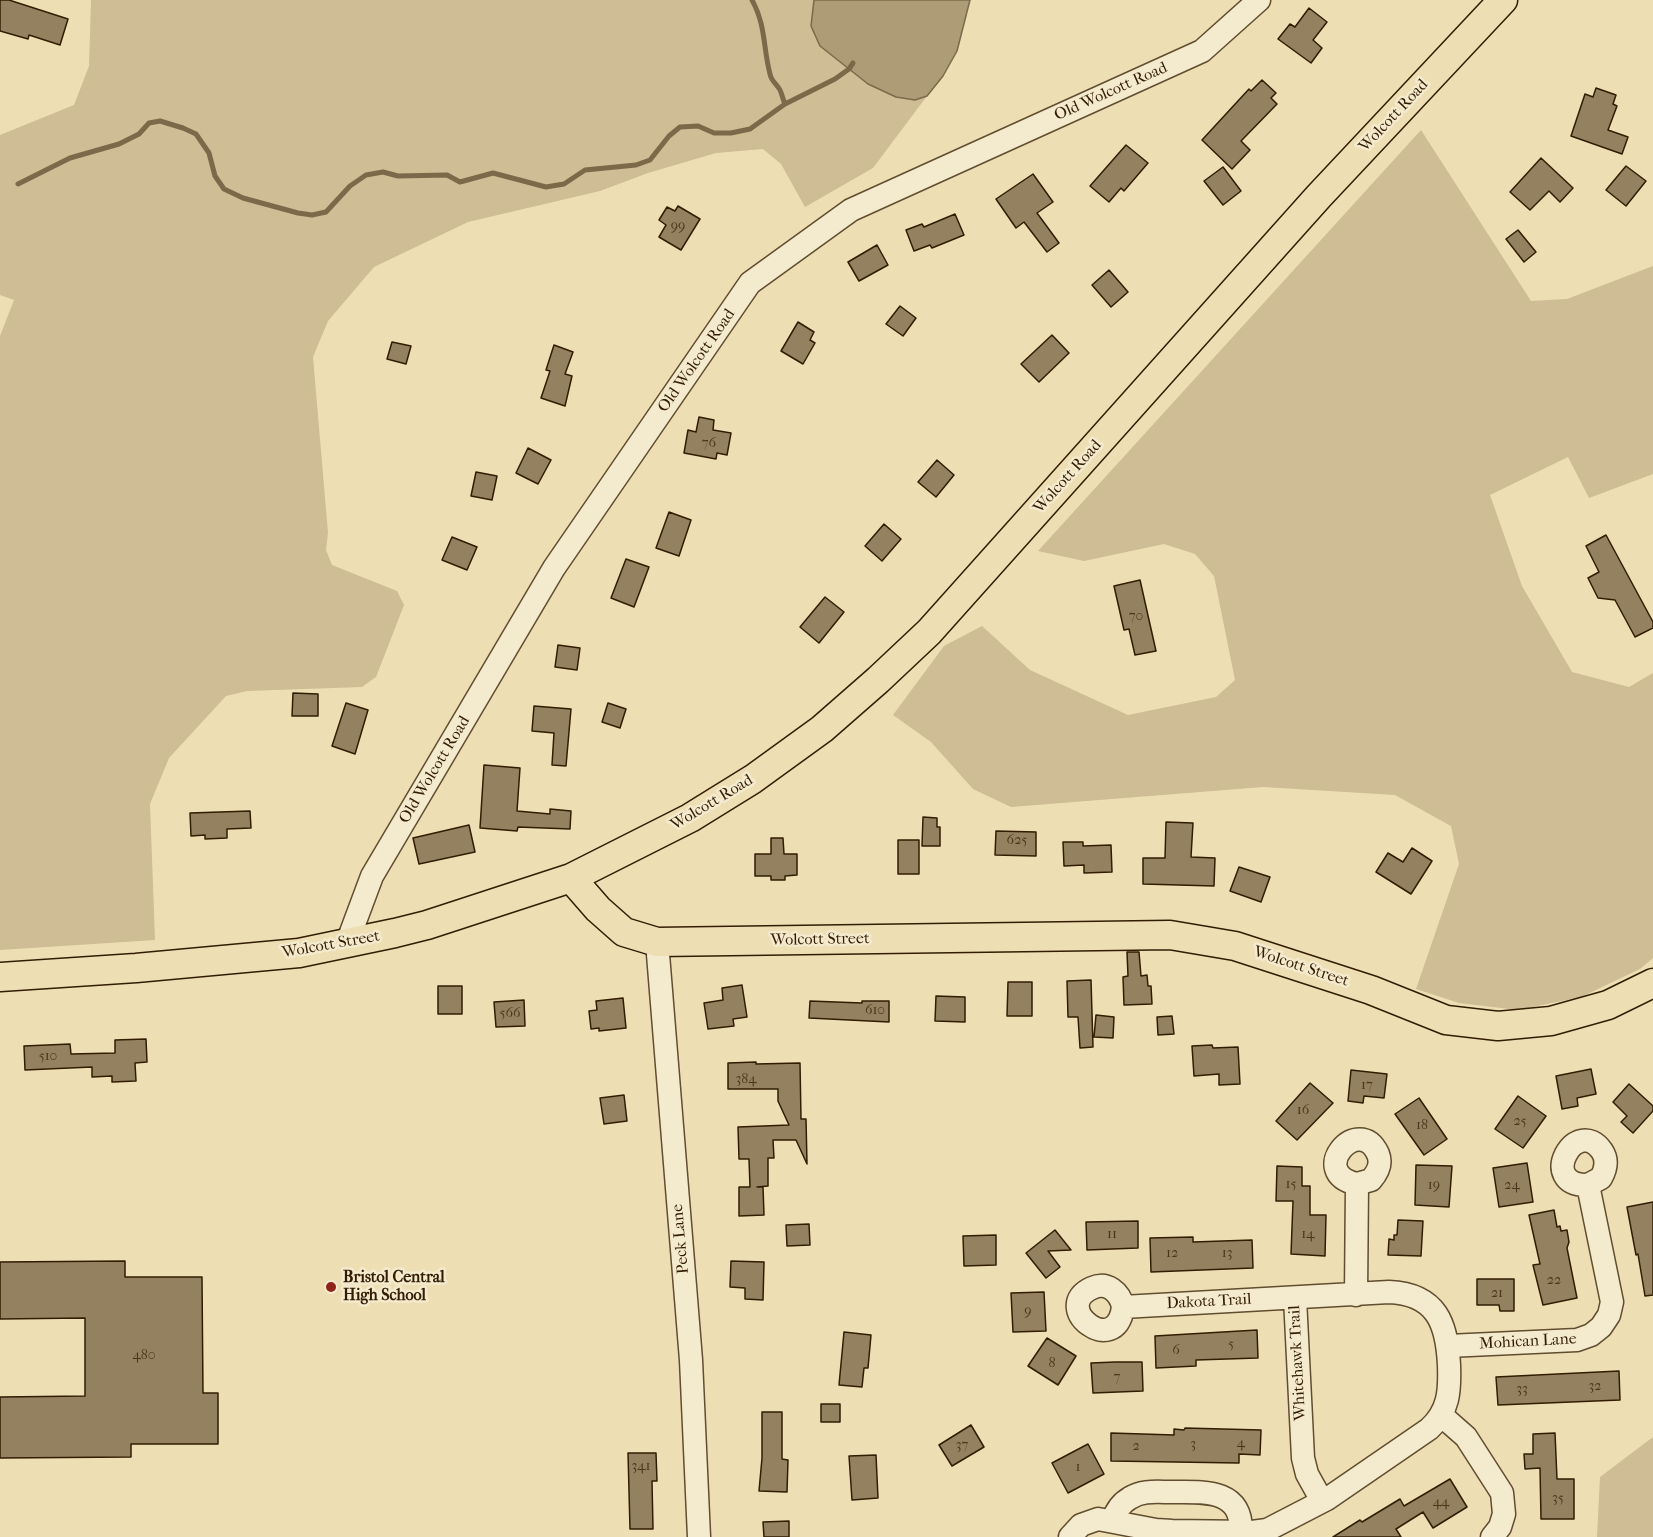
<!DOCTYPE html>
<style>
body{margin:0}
canvas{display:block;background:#eedeb3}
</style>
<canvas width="1653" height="1537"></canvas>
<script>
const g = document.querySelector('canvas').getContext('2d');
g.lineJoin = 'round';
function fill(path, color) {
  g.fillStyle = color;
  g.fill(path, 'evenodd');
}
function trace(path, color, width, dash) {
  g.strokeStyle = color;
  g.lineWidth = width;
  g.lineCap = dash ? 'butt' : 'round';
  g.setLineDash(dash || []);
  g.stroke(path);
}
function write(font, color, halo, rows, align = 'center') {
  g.font = font + ' "IM FELL French Canon",serif';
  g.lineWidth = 5;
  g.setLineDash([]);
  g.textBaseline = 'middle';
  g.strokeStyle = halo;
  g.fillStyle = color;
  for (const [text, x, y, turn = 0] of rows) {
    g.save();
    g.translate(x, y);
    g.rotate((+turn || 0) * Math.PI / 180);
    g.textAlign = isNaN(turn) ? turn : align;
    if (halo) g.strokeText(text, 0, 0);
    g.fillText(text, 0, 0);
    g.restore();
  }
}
const green = new Path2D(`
 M91,0h723l-3,26 9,20 48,38 47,16 12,-4 -54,72 -68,39 -24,-43 -18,-15 -47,4 -68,20 -48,18 -132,31 -94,45 -46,54 -15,36 15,176 -2,17 6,15 65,26 7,14 -28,72 -14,10 -115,4 -21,5 -57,62 -19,46 5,136 -155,10v-614l14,-36 -14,-5v-160l74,-30 15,-39z
 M1421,130l110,171 36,-2 86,-33v208l-64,24 -21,-41 -78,38 32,91 50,86 57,15 24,-14v285l-13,11 -59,28 -63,13 -59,-7 -43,-14 43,-125 -8,-38 -56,-31 -132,-8 -252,20 -38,-18 -42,-47 -38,-27 51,-69 38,-20 48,44 98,45 88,-18 19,-17 -21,-104 -19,-22 -31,-10 -80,17 -46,-10z
 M1653,1437v100h-56l3,-60z`);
const water = new Path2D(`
 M814,0h156l-13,51 -14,25 -16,20 -12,4 -19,-3 -28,-13 -48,-38 -9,-20z`);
const stream = new Path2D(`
 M752,0c14,25 11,48 18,74 1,7 7,10 10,16 2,4 3,10 5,14
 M18,184l52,-26 49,-14 20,-10 10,-11 11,-2 23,7 13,6 13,19 6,23 9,13 19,9 55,15 14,2 14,-3 24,-26 16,-11 17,-3 15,4 49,-1 13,7 33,-9 53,14 18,-3 21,-14 51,-5 14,-5 19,-24 11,-9 18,-1 16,7h17l19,-4 35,-25 50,-25 14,-10 4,-6`);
const building = new Path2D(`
 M0,0h9l59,19 -8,26 -31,-10 -1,4 -28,-8z
 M1309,8l18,14 -14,18 9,8 -11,15 -33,-24 12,-15 5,3z
 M1262,80l14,13 -5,5 6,6 -36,37 9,9 -18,19 -30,-29 47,-51 2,2z
 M1596,88l20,7 -3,9 4,2 -9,24 20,7 -6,17 -51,-18 14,-42 8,3z
 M1126,145l22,18 -24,28 -3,-3 -12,14 -19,-16z
 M1541,158l32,30 -13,14 -11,-11 -19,19 -20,-18z
 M1626,166l20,15 -20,25 -20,-16z
 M1223,167l18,24 -18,14 -19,-24z
 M1033,174l20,28 -16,11 22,30 -12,9 -23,-30 -8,6 -20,-29z
 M678,206l22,13 -19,31 -22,-13 7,-12 -7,-5 8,-13 8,4z
 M955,214l9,21 -32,13 -2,-3 -16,6 -8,-21 16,-6 2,3z
 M1518,230l18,22 -12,10 -18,-23z
 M877,245l11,20 -29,16 -11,-19z
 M1109,270l19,22 -17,15 -19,-22z
 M900,306l16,12 -13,18 -17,-12z
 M798,322l16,10 -4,8 5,3 -12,21 -22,-13z
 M1052,335l17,18 -30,29 -18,-18z
 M392,342l19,4 -5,18 -19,-5z
 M554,345l19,7 -8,22 7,2 -7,30 -24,-8 9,-27 -4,-1z
 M699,417l15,3 -1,10 18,3 -4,22 -10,-2 -1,6 -32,-6 4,-23 8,2z
 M528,448l23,12 -13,24 -22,-11z
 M937,460l17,15 -18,22 -18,-15z
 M476,472l21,4 -5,24 -21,-4z
 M669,512l22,8 -12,36 -23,-8z
 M884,524l17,15 -19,22 -17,-15z
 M1606,535l47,87v6l-18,9 -20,-37 -17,-2 -10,-20 11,-6 -13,-26z
 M452,537l25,10 -10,23 -25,-10z
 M626,559l23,8 -15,40 -23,-9z
 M1140,580l16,71 -21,4 -6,-26 -5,1 -10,-44z
 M825,597l19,15 -25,31 -19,-16z
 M558,645l22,3 -3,22 -22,-3z
 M293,693l25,1v22h-26z
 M346,703l22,7 -13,44 -23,-8z
 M608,703l18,6 -6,19 -18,-6z
 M534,706l37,3 -5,57 -14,-1 2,-32 -22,-2z
 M484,765l36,3 -3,43 33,3v-5l21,2 -1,18 -52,-2 -1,4 -37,-3z
 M250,811l1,17 -24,1v9l-22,1v-4l-14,1 -1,-23z
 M923,817l14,1v9h3v19h-18z
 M1166,822l27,1 -2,34 24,1 -1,28 -71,-2v-26h22z
 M469,825l6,27 -56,12 -6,-26z
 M996,831l40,1v24l-41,-1z
 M771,838h12l1,16h13v21l-12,1v4h-14v-4h-16v-22h16z
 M898,840h21v34h-21z
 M1063,842h20v4l28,-1 1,27 -28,1v-8l-20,1z
 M1412,848l20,13 -21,33 -35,-22 12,-19 15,9z
 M1239,867l31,10 -9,25 -31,-11z
 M1127,952h12l2,24 6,-1 1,11h3l1,18 -28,1 -1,-28 5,-1z
 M1091,980l2,67 -13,1 -2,-31h-10l-1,-36z
 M1008,982h24v34h-25z
 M742,985l5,32 -14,2 1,7 -26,3 -4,-26 19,-3 -1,-12z
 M438,986h24v28h-24z
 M936,996l29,1v25l-30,-1z
 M623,998l3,30 -27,3v-3l-8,1 -2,-18 8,-1 -1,-9z
 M524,1000l1,26 -29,1 -2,-25z
 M810,1001l52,2v-2h27v21l-80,-4z
 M1096,1015l18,2 -1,21 -19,-1z
 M1172,1016l2,18 -16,1 -1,-18z
 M146,1039l1,23 -12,1 1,18 -24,1v-6l-20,1v-10l-67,3 -1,-24 46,-2 1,10 44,-1v-13z
 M1212,1045l1,3 25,-1 2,37 -21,1v-11l-25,2 -2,-30z
 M756,1062v2l44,-1 1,56h5l1,45 -11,-24h-23l1,18h-6v28l-11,1h6l1,28 -25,1v-29h11l-1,-28h-10l-1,-32 51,-2 -11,-24v-12h-50v-26z
 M1591,1069l5,25 -19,4 1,8 -16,3 -6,-33z
 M1351,1070l36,4 -3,24 -20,-2 -1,7 -15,-2z
 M1310,1083l23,20 -36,37 -21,-19z
 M1629,1084l24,22v5l-20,22 -12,-11 6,-6 -14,-14z
 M624,1095l3,26 -23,3 -4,-26z
 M1518,1096l28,20 -23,32 -28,-19z
 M1419,1098l28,41 -23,16 -29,-41z
 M1527,1163l6,39 -34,5 -6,-39z
 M1416,1165l36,1 -3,41 -34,-2z
 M1277,1166l25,1v19h8v29h16l-1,41 -34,-2 2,-53h-17z
 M1653,1202v93l-8,1 -7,-42 -2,1 -9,-48z
 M1554,1210l3,17 3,-1 1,5 6,-1 2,12 -2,6 10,50 -34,7 -10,-40 7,-1 -11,-49z
 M1398,1220l25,1 -2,35 -33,-1 1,-16 5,1v-5h3z
 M1138,1221v27l-51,2 -1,-28z
 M809,1224l1,21 -23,1 -1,-21z
 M1055,1230l16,20 -23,1 12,16 -14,11 -20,-25z
 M996,1235v30l-32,1 -1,-30z
 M1193,1237v5l59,-2 1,28 -102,4 -1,-34z
 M125,1261v16h77l1,116h15v51h-87v13l-131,1v-61l85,-1v-78l-85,1v-57z
 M731,1261l33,1 -1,38 -18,-1v-11l-15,-1z
 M1477,1279h37v32h-14l-1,-6h-22z
 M1044,1292l2,39 -33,1 -2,-39z
 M1257,1330l1,28 -62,2v6l-40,2 -1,-32z
 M844,1332l27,3 -3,33h-4l-2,19 -23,-2z
 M1047,1338l29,18 -18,29 -30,-19z
 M1115,1362h27l1,29 -50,2 -2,-30z
 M1619,1371l1,29 -122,5 -2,-28z
 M821,1404h19v18h-19z
 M762,1412h20v47l6,1 -1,32 -28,-1 3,-33z
 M971,1425l13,22 -32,19 -13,-21z
 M1185,1428l76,2 -1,25 -21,-1v9l-128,-2v-28l63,2v-6l10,1z
 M1555,1433l2,46h17v40h-33l-1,-51 -15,1 -1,-15h9v-20z
 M1088,1444l16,30 -36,19 -16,-30z
 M628,1453h28l1,28h-5l1,48h-23z
 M876,1455l2,43 -26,2 -3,-44z
 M1450,1479l17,28 -34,21 -10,-16 -27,17 5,8h-68l27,-17 2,2 38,-23 4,7z
 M789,1521v16h-25l-1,-15z`);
const minor = new Path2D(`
 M657,942l34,418 8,177
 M347,943l25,-67 182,-308 196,-285 101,-73 351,-159 57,-51
 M1356,1295l1,-111 14,-4c7,-8 11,-16 7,-26 -19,-42 -72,19 -21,30
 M1295,1298l8,160 4,16 15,27
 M1448,1346l129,-6 14,-5 10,-8 8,-12 3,-13 -24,-117 13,-7c5,-9 7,-18 1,-27 -26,-37 -66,35 -14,34
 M1441,1415l25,22 36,56 2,21 -4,13 -8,10
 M1113,1520c3,-9 8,-17 17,-22 12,-8 27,-6 41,-6 32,0 71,-4 70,40
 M1070,1537l11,-12 17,-6 58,11 16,1 80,1 15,-2 60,-31 102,-70c20,-18 21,-38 20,-64 -2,-41 -12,-71 -60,-73l-266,15c-3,-15 -16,-26 -31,-19 -43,19 24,72 31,19`);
const major = new Path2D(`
 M571,878l27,31 26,23 33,10 513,-7 65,11 136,44 75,30 52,6 53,-5 57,-16 45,-22
 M0,977l136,-9 163,-15 96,-20 32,-8 144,-47 119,-60 63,-39 69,-50 56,-49 51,-48 390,-436 184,-196`);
const markers = [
 [331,1287,6,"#8f2418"]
];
const numberNames = [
 ["99",678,227],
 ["76",709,444],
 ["70",1136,617],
 ["625",1017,841],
 ["610",875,1011],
 ["566",510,1014],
 ["510",48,1057],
 ["384",746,1080],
 ["17",1367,1086],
 ["16",1303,1111],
 ["25",1520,1122],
 ["18",1422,1126],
 ["15",1291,1185],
 ["19",1434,1186],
 ["24",1512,1186],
 ["11",1112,1235],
 ["14",1308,1235],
 ["12",1172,1254],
 ["13",1227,1254],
 ["22",1554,1281],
 ["21",1497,1294],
 ["9",1028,1312],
 ["5",1231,1345],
 ["6",1176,1351],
 ["480",144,1356],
 ["8",1052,1364],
 ["7",1117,1378],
 ["32",1595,1387],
 ["33",1522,1390],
 ["4",1241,1444],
 ["3",1193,1445],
 ["37",962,1446],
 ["2",1136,1447],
 ["341",641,1467],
 ["1",1078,1468],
 ["35",1558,1499],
 ["44",1441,1503]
];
const streetNames = [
 ["Old Wolcott Road",1111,92,-24],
 ["Wolcott Road",1394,116,-47],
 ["Old Wolcott Road",697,361,-55],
 ["Wolcott Road",1068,477,-48],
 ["Old Wolcott Road",435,770,-59],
 ["Wolcott Road",712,803,-31],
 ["Wolcott Street",820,940,-1],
 ["Wolcott Street",331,945,-10],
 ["Wolcott Street",1301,967,18],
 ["Peck Lane",681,1239,-95],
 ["Dakota Trail",1209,1302,-3],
 ["Mohican Lane",1528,1342,-3],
 ["Whitehawk Trail",1298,1363,-93]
];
const poiNames = [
 ["Bristol Central",343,1278],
 ["High School",343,1296]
];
fill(green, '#cebd95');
fill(water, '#ae9c77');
trace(water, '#7c6949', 1.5);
trace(stream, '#7c6949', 5);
fill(building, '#94815f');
trace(building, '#321d03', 1.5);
trace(minor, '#614d2f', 25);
trace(major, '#321d03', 31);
trace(minor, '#f4eace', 22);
trace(major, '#eedeb3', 28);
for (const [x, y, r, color] of markers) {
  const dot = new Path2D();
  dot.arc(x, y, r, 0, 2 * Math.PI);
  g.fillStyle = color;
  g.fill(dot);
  trace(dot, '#f4eace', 2);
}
write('14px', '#4a361a', null, numberNames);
write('16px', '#321d03', '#f4eace', streetNames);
write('bold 16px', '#321d03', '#f4eace', poiNames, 'left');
</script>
